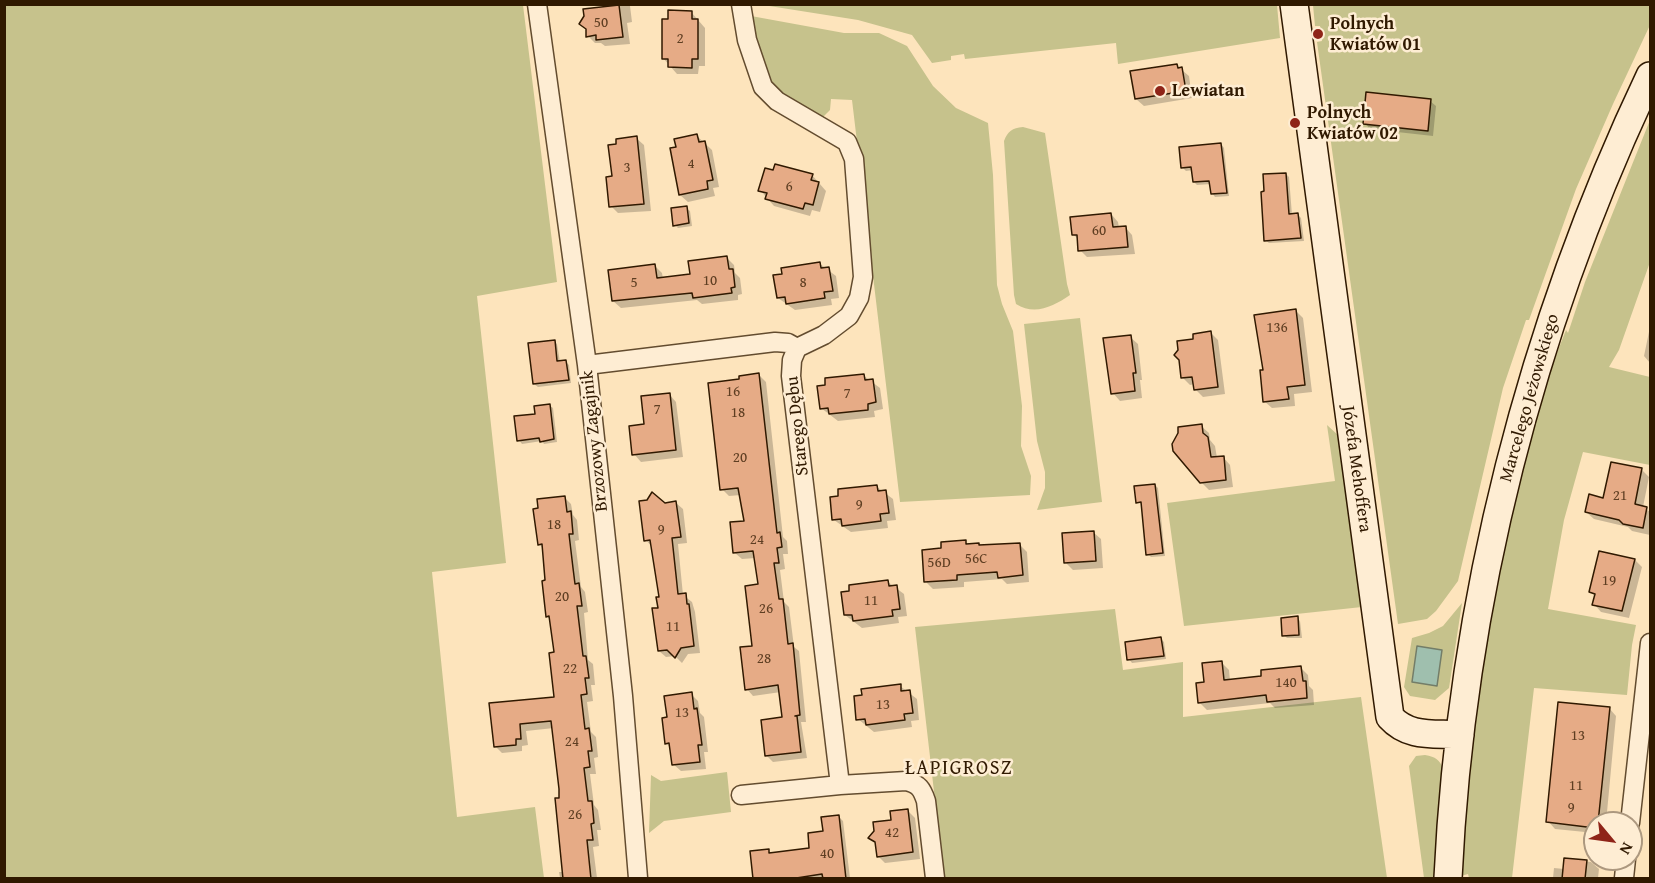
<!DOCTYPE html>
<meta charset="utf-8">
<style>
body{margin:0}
#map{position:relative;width:1655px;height:883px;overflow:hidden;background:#fde4bc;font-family:"Gentium Book Plus",serif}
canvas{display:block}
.frame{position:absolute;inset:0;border:6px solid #301900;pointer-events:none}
.north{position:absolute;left:1583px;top:811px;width:60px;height:60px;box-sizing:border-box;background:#feedd3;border:2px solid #ac987f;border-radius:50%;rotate:119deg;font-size:16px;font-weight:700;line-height:24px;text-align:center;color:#301900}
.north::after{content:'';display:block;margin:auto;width:21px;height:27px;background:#8f2418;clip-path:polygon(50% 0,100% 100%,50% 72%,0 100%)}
</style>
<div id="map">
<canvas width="1655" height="883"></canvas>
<div class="frame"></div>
<div class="north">N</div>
</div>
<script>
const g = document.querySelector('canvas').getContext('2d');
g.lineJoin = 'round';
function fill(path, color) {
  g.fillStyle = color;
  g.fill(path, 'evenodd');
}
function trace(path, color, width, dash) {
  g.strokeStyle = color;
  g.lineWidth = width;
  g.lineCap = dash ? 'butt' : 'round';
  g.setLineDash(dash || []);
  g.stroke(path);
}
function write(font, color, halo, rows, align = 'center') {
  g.font = font + ' "Gentium Book Plus",serif';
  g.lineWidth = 5;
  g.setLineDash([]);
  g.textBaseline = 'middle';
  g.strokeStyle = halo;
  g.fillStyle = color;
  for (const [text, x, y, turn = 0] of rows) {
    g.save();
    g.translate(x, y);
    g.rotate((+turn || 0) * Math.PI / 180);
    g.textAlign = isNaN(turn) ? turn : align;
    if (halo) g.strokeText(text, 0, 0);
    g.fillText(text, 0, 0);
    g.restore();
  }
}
const green = new Path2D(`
 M5,4l518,1 34,277 -80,14 29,267 -74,9 25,245 78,-10 9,71h-539z
 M763,5h514l3,33 -162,26 -2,-21 -151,16 -1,-5 -13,2v4l-19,3 -20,-28 -54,-15z
 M1313,5h337v20l-37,79 -37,85 -47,131h-3l-23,68 -45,193 -22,30 -9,8 -29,5 -81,-582 5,-1 -2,-15h-5z
 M751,16l93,17h35l28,13 26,40 23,22 32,15 5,52 4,110 5,19 11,27 9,75 -1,40 10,30 -1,19 -130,7 -48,-402 -21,-1 -1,11 -7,7c-18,-9 -40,-17 -53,-32 -12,-15 -15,-50 -19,-69z
 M1650,120v142l-31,88 -10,17 41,10v88l-67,-13 -19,68 -16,89 88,16 -4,20 -5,50 -93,-7 -22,190h-43l-1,-4 -7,2c4,-95 18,-190 35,-284 16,-88 36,-178 70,-262l2,3 17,-51z
 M1023,127l22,6 22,151 3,11c-16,11 -35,21 -54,9l-2,-9 -10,-154c4,-10 8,-13 19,-14z
 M1080,318l22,184 -65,8 8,-22v-16l-8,-31 -13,-117z
 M1327,425l12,11 23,171 -178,19 -17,-123 168,-22z
 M1462,603l-13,85 -14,12 -25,-4 -6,-9 8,-49 17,-5 14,-7z
 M1115,609l8,61 60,-8v55l178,-20 26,181h-443l-29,-251z
 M1425,755c11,2 14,4 19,15l-6,108h-14l-15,-112 7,-10z
 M727,772l4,40 -67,9 -15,12 2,-58 10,6z`);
const water = new Path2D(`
 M1417,646l25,4 -5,36 -25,-4z`);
const shadow = new Path2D(`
 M606,4l24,2 2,16 -5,1 3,21 -25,2 -4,-3h-6l-7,-7 -1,-6 20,-22z
 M691,12l14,16v38h-6l-1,8h-21l-14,-16z
 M1177,66l12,10 3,22 -48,8 -8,-7z
 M1430,101l6,5 -3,30 -63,-7 -5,-6z
 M697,136l15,14 7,37 -6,1 2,8 -27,6 -8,-7z
 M636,138l8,7 7,66 -33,2 -7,-7z
 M1221,144l3,4 5,48 -14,1 -3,-4 -1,-9 -14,1 -3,-3 -1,-12 -7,1 -3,-3z
 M1286,174l3,3 3,38 5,-1 4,4 3,23 -35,2 -4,-3z
 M812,175l14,16 -6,21 -8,-2 -2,6 -36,-10 -14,-16z
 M686,208l4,3 2,15 -14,2 -3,-3z
 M1111,214l7,8 1,6 6,-1 7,8 3,19 -48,3 -7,-7 -1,-10 -6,-6z
 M727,258l7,7 1,8 5,5 2,16 -4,1v5l-36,4 -5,-4 -76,8 -8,-7 42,-35 7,7 1,6 28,-4z
 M820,264l16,12 3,22 -8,1 1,6 -37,5 -17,-12z
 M1295,310l8,8 9,74 -18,2 1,12 -23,2 -8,-7v-29z
 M1650,327v36l-6,-7z
 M1211,333l7,7 7,54 -22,3 -8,-8v-5l-5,1 -8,-8 13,-37z
 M1130,337l8,7 4,36h-2l2,18 -22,3 -7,-8z
 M554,341l3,3 3,18h6l3,3 2,18 -33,4 -4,-3z
 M759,375l7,7 17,155 4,4 1,13h-5l2,15 -5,1 4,32 5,5 5,40 5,4 7,71h-5l6,36 -34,4 -7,-7 18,-36 -3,-27 -28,4 -6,-7 7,-42 6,-61 -4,-28 -14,1 -7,-6 11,-30 -5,-28 -12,1 -7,-7 19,-109z
 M864,376l16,12 3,21 -9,2 1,6 -37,4 -17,-13z
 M669,394l7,8 7,55 -42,5 -7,-8 12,-28z
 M549,405l4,3 4,34 -13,2 -2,-3 -20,3 -3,-4 18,-25z
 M1201,426l8,7 1,7 5,6 2,12 6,-1 7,8 3,22 -24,3 -8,-8z
 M1642,470l7,7 -6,30 7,5v23l-18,-4 -4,-4 -34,-8 -8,-7z
 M1155,485l3,3 7,68 -14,1 -3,-3 -5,-49 -5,-3z
 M877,487l16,12 3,21 -9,1 1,7 -37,4 -17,-12z
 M564,497l7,7 2,11 4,5 2,20 -4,1 6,46 4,5 3,20 -4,1 4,47 5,4 2,21h-4l2,16 -6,1 4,30 5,5 2,20 -4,1 2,16h-6l4,31 4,5 3,20h-4l2,16 -6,1 4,31h-37l-1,-6h5l-3,-73 -7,-71 -28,3 2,14 -6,1v5l-20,2 -7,-7 -5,-41 66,-6 -1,-45 -4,-34 -4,-4 -3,-67 -5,-5z
 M676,503l7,6 4,34 -9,1 5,51 9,7 3,10 5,41 -12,1 -6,9 -7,-7 -9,1 -7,-6 1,-53 -8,-51 -6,-7 18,-36z
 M1093,532l8,7 2,29 -30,2 -7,-7z
 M965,542l4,3 11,1 39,-2 8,8 2,30 -22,2 -5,-5 -38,3v5l-31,2 -7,-7 17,-32z
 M1635,560l7,7 -13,51 -28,-6 -7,-8 2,-7 -5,-5z
 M888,582l16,12 3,22 -9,1 1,6 -37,5 -17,-13z
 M1297,618l3,3 2,17h-15l-3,-3z
 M1161,639l3,3 2,17 -34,4 -3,-4z
 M1221,662l8,8 1,11 33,-4 38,-9 7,7 1,11 4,4 1,15 -39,3 -5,-5 -63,7 -7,-7 6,-19z
 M900,686l17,13 2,21 -8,1 1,6 -38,5 -16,-13z
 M691,694l7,7 2,12 4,4 4,35h-4l2,17 -25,2 -8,-7 -2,-16 -5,-5 2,-24z
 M1609,708l7,8 -10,107h-11v10l-40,-4 -7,-8z
 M907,810l8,8 5,41 -35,4 -7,-7 -1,-13 16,-21z
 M838,816l5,5 7,57h-95l13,-28 4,4 39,-5z
 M1565,859l26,3 8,7 -1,9h-45l1,-10 10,1z`);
const building = new Path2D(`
 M619,5l4,32 -27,3v-5l-10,2v-8l-7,-5 5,-8 -1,-7z
 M668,10l24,1v8h6v40h-6v9l-24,-1v-8h-6v-40h6z
 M1177,64l1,4 4,-1 4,24 -51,8 -5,-28z
 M1366,92l65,7 -3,32 -65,-7z
 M697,134l2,8 6,-1 8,39 -6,1 1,8 -29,6 -9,-47 6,-1 -2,-8z
 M637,136l7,68 -35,3 -3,-30 6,-1 -4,-31 8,-1v-5z
 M1221,143l6,50 -16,1 -2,-13 -16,1 -2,-15 -10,1 -2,-21z
 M775,164l38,10 -2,6 8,2 -6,23 -8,-2 -2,6 -38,-10 2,-6 -9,-2 7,-23 8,2z
 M1286,173l3,41 9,-1 3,25 -37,3 -3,-49 3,-1 -1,-17z
 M687,206l2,17 -16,3 -2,-18z
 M1111,213l2,14 13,-1 2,21 -50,4 -1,-16h-5l-2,-18z
 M727,256l2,13h4l2,18 -4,1 1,5 -39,5 -1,-5 -80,8 -4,-31 47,-6 2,14 33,-4 -2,-13z
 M820,262l1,6 8,-1 4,24 -9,1 1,6 -39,6 -1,-7 -8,1 -4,-23 9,-1 -1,-6z
 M1296,309l9,76 -18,2 2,12 -26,3 -3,-32h3l-9,-55z
 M1211,331l7,56 -24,3 -2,-13 -11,1 -2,-18 -5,-5 4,-5 -1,-9 16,-2v-5z
 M1131,335l5,38h-3l2,18 -24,3 -8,-56z
 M555,340l2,21 9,-1 3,20 -36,4 -5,-41z
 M759,373l18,160 3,-1 2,15 -5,1 2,15h-5l5,36h4l5,45 5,-1 7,72 -5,1h2l4,36 -36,4 -4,-36 21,-3 -4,-32 -33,5 -5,-43 12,-1 -7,-60 13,-2 -5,-33 -20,2 -3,-31 14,-1 -6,-33 -18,2 -12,-107 31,-4v-3z
 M864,374l1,6 8,-1 3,23 -8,2v6l-39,4 -1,-6 -8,1 -3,-23 8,-1v-7z
 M670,393l6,57 -44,5 -3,-29 15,-2 -3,-28z
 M550,404l4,35 -14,3 -1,-4 -22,3 -3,-25 21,-2 -1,-8z
 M1202,424l1,9 5,4 3,20 13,-1 2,24 -26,3 -27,-32 -1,-7 6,-11v-6z
 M1611,462l31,6 -7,36 12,3 -4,21 -20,-4 -4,-4 -34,-8 4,-18 14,4z
 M1155,484l8,69 -17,2 -5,-53 -5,1 -2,-17z
 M877,485l1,6 8,-1 3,23 -9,1 1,7 -39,5 -1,-7 -9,1 -2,-23 8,-1v-7z
 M652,492l13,11 11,-2 5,36 -9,1 4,37 2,19 8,-1 1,11h2l5,42 -13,2 -6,10 -8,-8 -9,1 -6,-43h6l-2,-11h3l-9,-57 -6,1 -5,-40 8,-1z
 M565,496l2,16 4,-1 2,23h-4l4,34 2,16 4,-1 3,23h-5l6,50h3l3,22h-4l2,16 -6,1 4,34 4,-1 3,23h-4l2,16 -6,1 4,33h4l2,22 -3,1 2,16h-6l4,39h-28l-8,-81h4v-9l-8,-68 -31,3 1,15h-5v6l-22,2 -5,-44 65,-6 -5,-44 5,-1 -5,-36 -3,1 -4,-36 3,-1 -3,-36 -4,1 -5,-36 5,-1 -1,-9z
 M1094,531l2,30 -32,2 -2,-30z
 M966,540v4l13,-1v2l41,-2 3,32 -25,3 -1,-6 -40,3v5l-33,2 -2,-32 19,-2v-6z
 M1599,551l36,8 -13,52 -30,-6 3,-11 -6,-2z
 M888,580l1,6 8,-1 3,24 -8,1 1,6 -40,5 -1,-6h-8l-3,-23 8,-1v-6z
 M1298,616l1,19 -17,1 -1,-18z
 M1161,637l3,19 -37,4 -2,-18z
 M1222,661l2,19 37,-4v-6l40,-4 2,15h3l1,17 -40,4 -1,-7 -68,8 -2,-20 8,-1 -2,-19z
 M901,684v7l9,-1 3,23 -9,1 1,6 -39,5 -1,-6 -9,1 -2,-24 8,-1 -1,-6z
 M692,692l2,17 3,-1 5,37h-4l2,17 -28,3 -3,-22 -4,1 -3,-26 5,-1 -3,-21z
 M1558,702l52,5 -12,116h-3v5l-49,-6z
 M908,809l5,43 -36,5 -2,-15 -7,-4 6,-7 -1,-9 18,-2 -1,-9z
 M839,815l7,64h-23l-1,-5 -32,5h-37l-3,-28 19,-2v4l40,-5 -1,-15 15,-2 -2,-14z
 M1564,858l23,2 -2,19h-23z`);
const street = new Path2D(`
 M537,4l50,361 36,331 15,182
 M741,4l6,36 16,47 14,14 70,41 7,17 9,118 -4,21 -10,18 -25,19 -27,13 -5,12 -1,16 49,409 66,-4c13,3 16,8 20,20l9,77
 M587,365l188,-23 13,1 9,5
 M741,795l99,-10
 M1630,823l20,-180
 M1624,878l2,-19`);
const secondary = new Path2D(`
 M1294,4l96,713c19,21 43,16 70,18
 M1448,878c13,-277 83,-552 202,-802`);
const markers = [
 [1318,34,6,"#8f2418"],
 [1160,91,6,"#8f2418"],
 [1295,123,6,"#8f2418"]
];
const numberNames = [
 ["50",601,23],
 ["2",680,39],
 ["4",691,164],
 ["3",627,168],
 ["6",789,187],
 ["60",1099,231],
 ["10",710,281],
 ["5",634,283],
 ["8",803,283],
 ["136",1277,328],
 ["16",733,392],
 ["7",847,394],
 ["7",657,410],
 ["18",738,413],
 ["20",740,458],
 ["21",1620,496],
 ["9",859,505],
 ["18",554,525],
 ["9",661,530],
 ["24",757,540],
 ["56C",976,559],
 ["56D",939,563],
 ["19",1609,581],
 ["20",562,597],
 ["11",871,601],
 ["26",766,609],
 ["11",673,627],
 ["28",764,659],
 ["22",570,669],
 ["140",1286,683],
 ["13",883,705],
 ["13",682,713],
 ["13",1578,736],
 ["24",572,742],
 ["11",1576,786],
 ["9",1571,808],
 ["26",575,815],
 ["42",892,833],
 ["40",827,854]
];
const poiNames = [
 ["Polnych",1330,24],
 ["Kwiatów 01",1330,45],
 ["Lewiatan",1172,91],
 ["Polnych",1307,113],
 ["Kwiatów 02",1307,134]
];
const streetNames = [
 ["Marcelego Jeżowskiego",1530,398,-74],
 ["Starego Dębu",798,426,-96],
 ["Brzozowy Zagajnik",595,441,-96],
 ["Józefa Mehoffera",1356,469,82]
];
const neighbourhoodNames = [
 ["ŁAPIGROSZ",959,769]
];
fill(green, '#c6c28c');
fill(water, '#9fbfae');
trace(water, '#737d68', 1.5);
fill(shadow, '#0003');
fill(building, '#e6ab86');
trace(building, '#301900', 1.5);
trace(street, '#634c2f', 21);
trace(secondary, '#301900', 30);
trace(street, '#feedd3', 18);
trace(secondary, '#feedd3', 27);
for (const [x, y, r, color] of markers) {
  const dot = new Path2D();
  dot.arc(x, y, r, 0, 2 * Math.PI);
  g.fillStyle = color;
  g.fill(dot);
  trace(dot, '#feedd3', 2);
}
write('15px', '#5e3e22', null, numberNames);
write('bold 18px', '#301900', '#feedd3', poiNames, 'left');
write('18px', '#301900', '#feedd3', streetNames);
g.letterSpacing = '1.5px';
write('20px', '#301900', '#feedd3', neighbourhoodNames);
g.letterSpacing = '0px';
</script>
